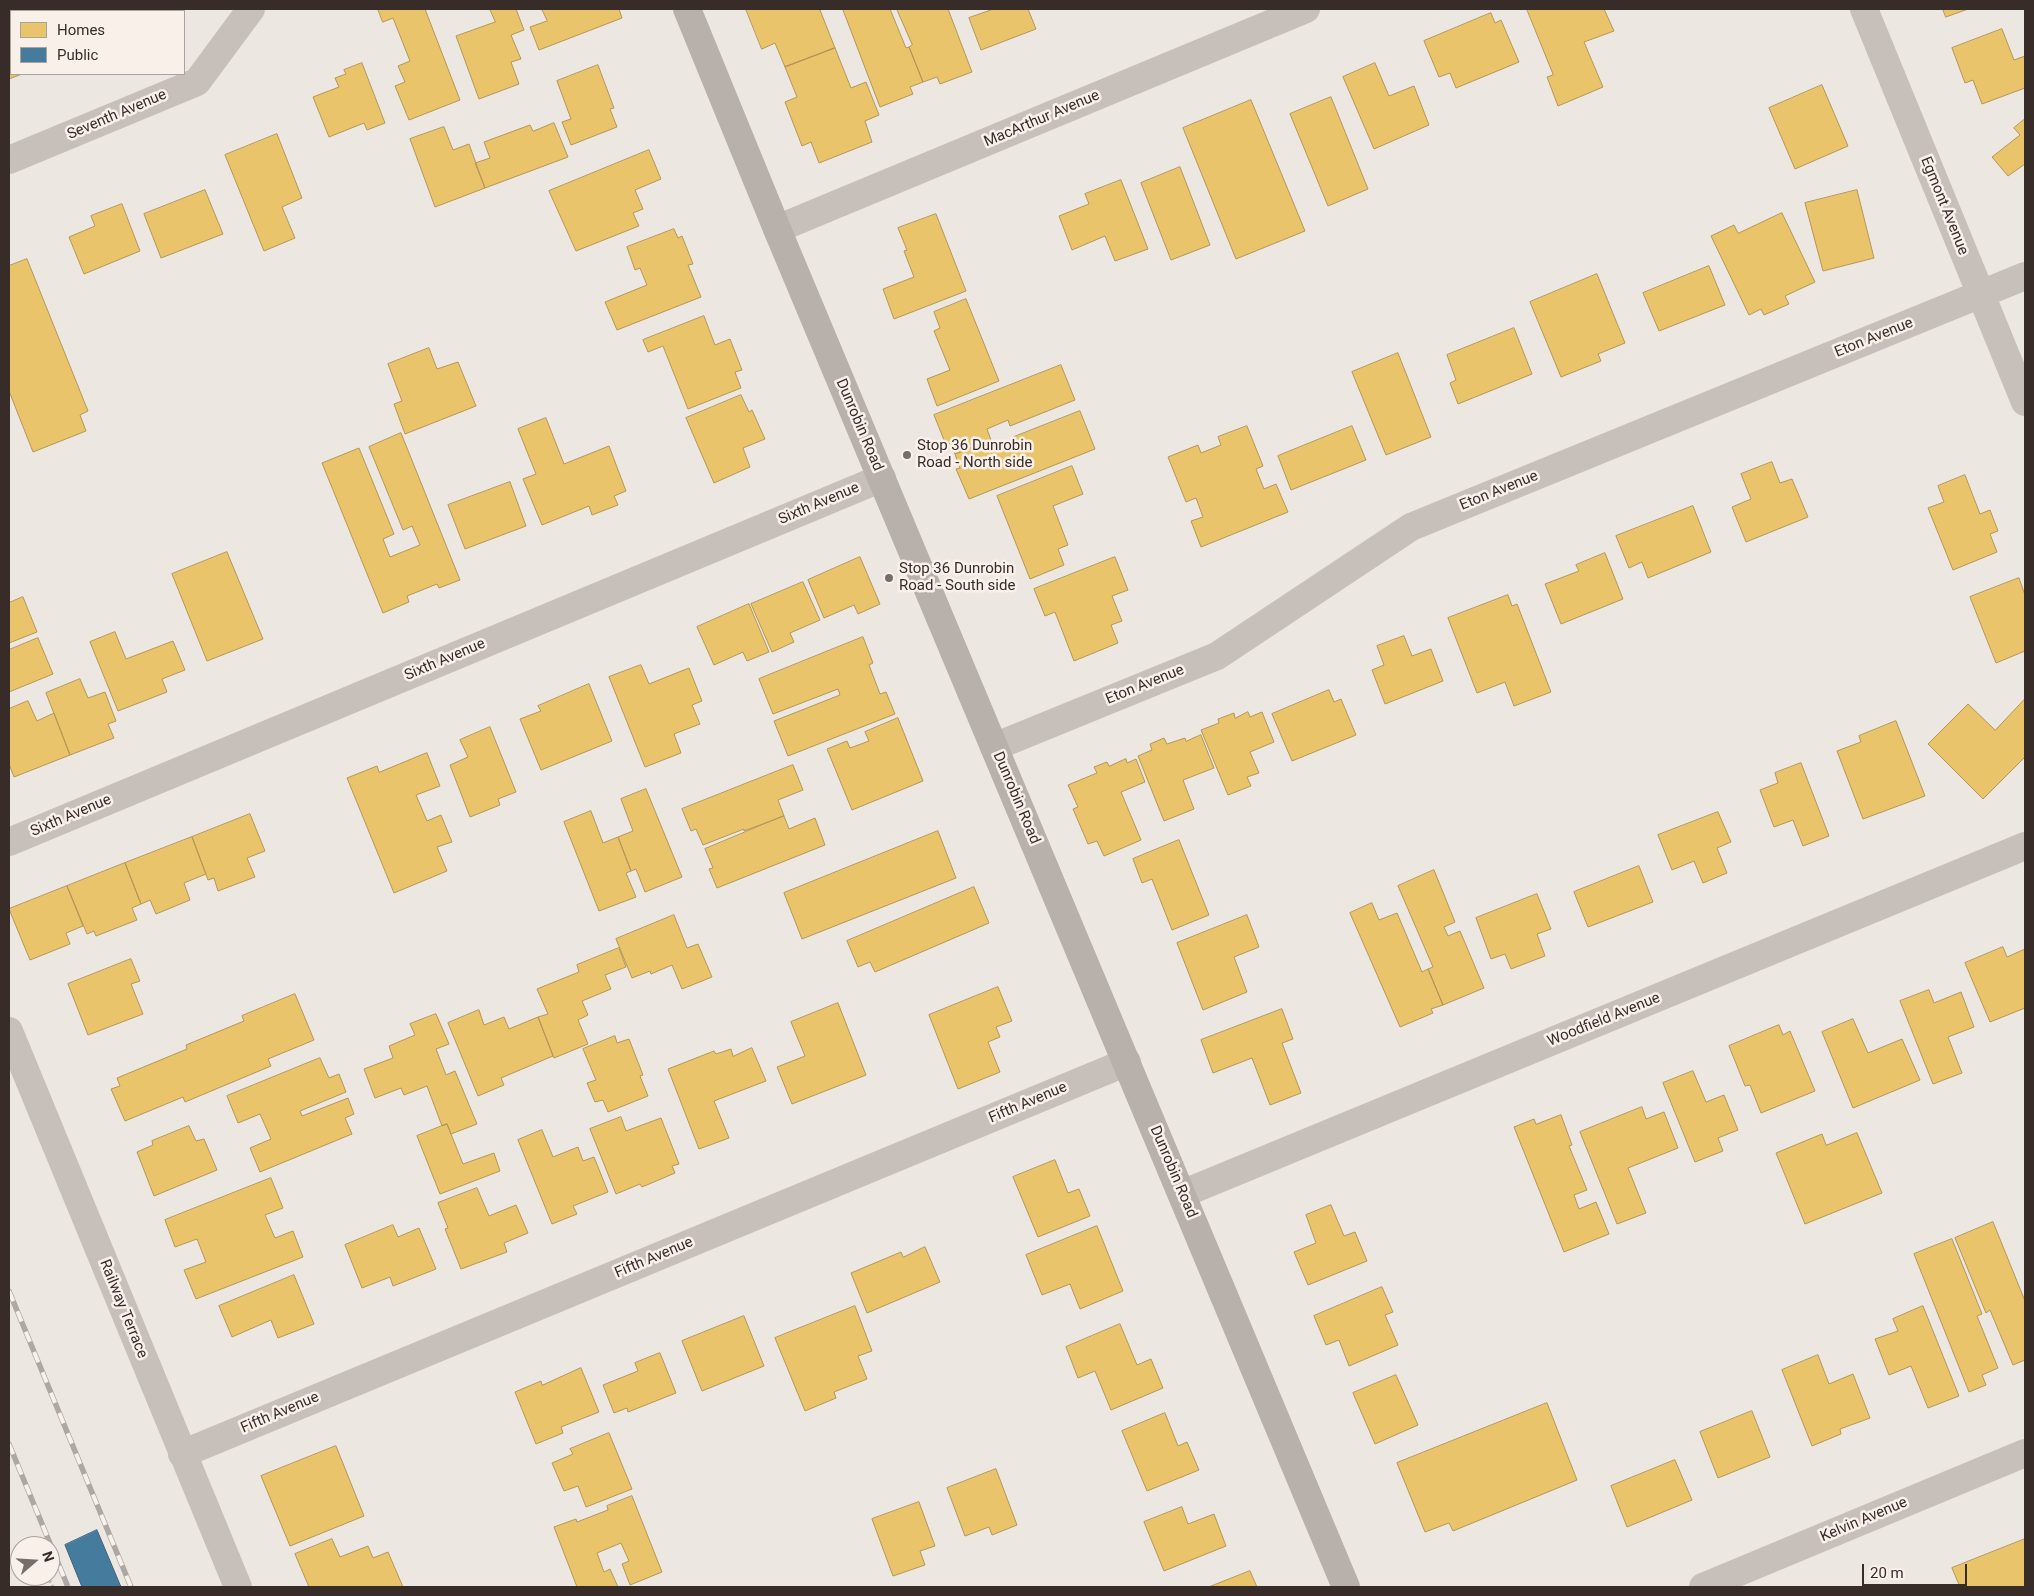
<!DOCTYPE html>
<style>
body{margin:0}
#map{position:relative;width:2034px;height:1596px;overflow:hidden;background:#ede7e1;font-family:Roboto,sans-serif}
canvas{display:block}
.frame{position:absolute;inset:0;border:10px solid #372c28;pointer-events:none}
.legend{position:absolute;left:10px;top:10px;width:175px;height:65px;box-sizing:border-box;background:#f9f1e9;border:1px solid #aba29c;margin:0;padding:6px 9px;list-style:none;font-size:15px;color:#372c28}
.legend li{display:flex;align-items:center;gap:10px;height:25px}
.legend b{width:25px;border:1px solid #aba29c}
.north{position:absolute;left:10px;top:1536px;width:50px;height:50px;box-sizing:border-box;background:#f9f1e9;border:1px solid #aba29c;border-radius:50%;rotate:71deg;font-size:14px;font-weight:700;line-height:20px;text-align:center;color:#372c28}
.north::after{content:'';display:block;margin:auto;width:18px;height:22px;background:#776d69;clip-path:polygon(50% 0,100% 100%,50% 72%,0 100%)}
.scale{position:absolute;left:1862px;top:1564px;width:105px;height:22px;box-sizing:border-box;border:2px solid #372c28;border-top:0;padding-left:6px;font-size:15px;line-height:18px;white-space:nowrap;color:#372c28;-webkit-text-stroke:4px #f9f1e9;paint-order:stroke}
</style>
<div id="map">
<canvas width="2034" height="1596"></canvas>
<div class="frame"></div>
<ul class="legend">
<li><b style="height:14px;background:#e9c46a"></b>Homes</li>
<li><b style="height:14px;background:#457b9d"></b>Public</li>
</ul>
<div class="north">N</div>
<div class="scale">20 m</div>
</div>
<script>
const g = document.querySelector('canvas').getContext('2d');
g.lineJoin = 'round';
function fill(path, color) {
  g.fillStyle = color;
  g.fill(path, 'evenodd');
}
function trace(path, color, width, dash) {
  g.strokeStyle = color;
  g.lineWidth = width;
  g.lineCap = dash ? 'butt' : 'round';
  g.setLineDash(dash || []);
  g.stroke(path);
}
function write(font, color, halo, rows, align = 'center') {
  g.font = font + ' Roboto,sans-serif';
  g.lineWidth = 5;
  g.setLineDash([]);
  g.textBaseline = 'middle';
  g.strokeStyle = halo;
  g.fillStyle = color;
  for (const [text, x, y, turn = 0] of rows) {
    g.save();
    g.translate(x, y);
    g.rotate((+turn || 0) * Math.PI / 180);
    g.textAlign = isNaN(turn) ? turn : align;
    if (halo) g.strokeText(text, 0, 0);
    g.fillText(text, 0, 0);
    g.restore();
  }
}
const homes = new Path2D(`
 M9,9h21l1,2h-20v63h11l-13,5z
 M108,9h34l1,2h-34z
 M378,9h47l35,91 -51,20 -14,-34 10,-4 -7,-16 12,-5 -17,-43 -10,4z
 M490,9h26l8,21 -13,5 10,24 -10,3 8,22 -40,15 -23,-63 39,-14z
 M542,9h77l3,9 -83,32 -9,-23 17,-6z
 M746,9h76l-2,1 15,38 -50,19 -10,-24 -13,6z
 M847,9h43l16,39 3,-1 14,35 -13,5 3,7 -33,13 -37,-97z
 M897,9h51l24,63 -32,12 -3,-7 -14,5 -14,-35 3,-2z
 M994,9h34l8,20 -55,21 -12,-32z
 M1527,9h77l10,22 -30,11 19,45 -45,19 -11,-29 6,-2z
 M1943,9h25l-22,8z
 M1491,13l4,10 6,-3 18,42 -63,26 -6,-15 -11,4 -15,-36z
 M2002,29l12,31 11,-4v32l-43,16 -9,-24 -8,3 -13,-35z
 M835,48l16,40 15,-6 13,33 -14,6 7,21 -53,21 -8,-21 -9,4 -17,-44 12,-5 -12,-30z
 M362,63l23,60 -18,7 -3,-7 -35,14 -16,-40 26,-10 -4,-9 11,-4 -2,-4z
 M1375,63l14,33 25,-10 15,39 -55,24 -31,-72z
 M598,65l16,43 -4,1 7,18 -46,18 -9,-23 9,-3 -14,-38z
 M1822,85l26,61 -53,23 -26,-61z
 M1331,97l37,92 -40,17 -38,-92z
 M1251,100l54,131 -69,28 -53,-131z
 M2025,119v45l-17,12 -16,-19 28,-22 -6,-7z
 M554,123l14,34 -83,31 -10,-25 15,-5 -6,-16 46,-17 3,6z
 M444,127l9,23 16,-6 16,44 -50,19 -25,-68z
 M277,134l25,64 -20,9 13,31 -31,13 -39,-96z
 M649,150l12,29 -26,11 8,19 -10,4 6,13 -63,25 -27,-60z
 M1180,167l30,78 -39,15 -30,-77z
 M1121,180l27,69 -33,12 -10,-25 -33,14 -13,-34 30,-12 -4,-10z
 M205,190l18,44 -62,24 -17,-44z
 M1857,190l17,68 -51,13 -18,-68z
 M122,204l18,47 -56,23 -15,-37 26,-11 -4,-10z
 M1782,213l33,69 -30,14 4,8 -25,11 -3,-6 -12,6 -38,-79 23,-11 4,8z
 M936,214l30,77 -72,28 -11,-30 31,-12 -10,-26 3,-1 -9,-22z
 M674,229l4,9 4,-2 11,28 -5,1 13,32 -84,33 -12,-28 42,-17 -7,-17 -5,2 -8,-23z
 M27,259l61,152 -8,4 6,16 -53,21 -24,-61v-125z
 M1709,266l16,39 -66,26 -16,-38z
 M1597,274l28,69 -27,11 3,7 -40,16 -31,-75z
 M966,299l33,82 -62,25 -10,-27 23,-9 -16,-39 6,-3 -6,-16z
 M704,316l11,29 15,-6 12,31 -7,2 6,16 -53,21 -25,-63 -15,6 -5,-12z
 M1514,328l18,46 -74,30 -8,-21 6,-3 -9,-25z
 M429,348l8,21 21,-7 18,44 -71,28 -11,-30 8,-3 -14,-37z
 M1398,353l33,84 -45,18 -34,-83z
 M1061,365l14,35 -65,26 -2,-6 -21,9 4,11 -36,14 -4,-11 -5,2 -12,-30z
 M741,395l8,17 3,-2 13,29 -22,9 7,19 -36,16 -28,-65z
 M1080,411l15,38 -126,50 -13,-30 4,-1 -5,-14 36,-14 5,11 20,-8 -2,-6z
 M546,418l18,46 45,-18 17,45 -12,5 4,9 -26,10 -3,-9 -47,19 -19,-46 13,-5 -18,-45z
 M1247,426l16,40 -7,3 8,20 12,-5 12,28 -87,35 -10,-26 12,-4 -7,-19 -10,4 -18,-45 30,-12 3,8 20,-8 -3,-8z
 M1352,426l14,34 -75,30 -13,-34z
 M401,433l59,147 -21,8 -2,-4 -30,12 2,6 -26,11 -61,-150 37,-15 35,86 -11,5 7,18 30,-12 -8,-19 -9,4 -34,-83z
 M1772,462l8,21 12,-4 16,38 -62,25 -14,-35 19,-8 -10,-25z
 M1072,466l11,28 -30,12 15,39 -10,4 6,16 -34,14 -33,-83z
 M1965,475l15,39 10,-4 8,21 -8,3 7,18 -44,18 -25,-62 16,-6 -6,-16z
 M510,482l16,44 -61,23 -17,-44z
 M1693,506l18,46 -63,26 -6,-16 -13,6 -13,-32z
 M227,552l36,87 -56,22 -35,-87z
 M1605,553l18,46 -62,25 -16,-40 34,-13 -3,-6z
 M860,557l20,47 -22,10 -4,-9 -30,13 -16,-38z
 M1115,557l13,33 -16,6 10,25 -11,4 7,18 -44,18 -19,-49 -10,4 -11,-27z
 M2019,578l6,17v56l-29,12 -26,-66z
 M803,582l17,38 -30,13 4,9 -22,10 -21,-48z
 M1508,595l4,11 5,-2 34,88 -37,14 -9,-24 -28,11 -29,-75z
 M23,597l14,35 -28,11v-40z
 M749,604l20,48 -22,9 -4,-9 -29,13 -17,-38z
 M115,632l11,27 47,-18 12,29 -23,9 5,13 -49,19 -28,-69z
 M1404,636l8,20 19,-7 12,32 -58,23 -13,-34 12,-5 -7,-19z
 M863,637l10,26 -4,2 11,29 6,-2 9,22 -107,42 -14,-35 66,-26 -2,-6 -65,25 -14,-35z
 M38,638l15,36 -44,18v-42z
 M641,665l8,19 40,-16 13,33 -10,4 8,19 -26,10 7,19 -36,14 -36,-90z
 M80,679l8,19 17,-6 11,29 -8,3 6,14 -44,17 -24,-62z
 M589,684l23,57 -71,29 -21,-51 21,-8 -3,-5z
 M1329,690l5,12 7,-3 15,36 -64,26 -20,-47z
 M2025,699v58l-42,42 -55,-55 40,-40 27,26z
 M28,701l9,20 17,-8 16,42 -56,22 -5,-13v-55z
 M1248,712l2,5 12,-5 12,30 -24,10 9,21 -12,4 4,9 -23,9 -27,-65 18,-7 -1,-4 16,-6 1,5z
 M898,718l25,63 -71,29 -25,-61 20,-8 3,7 19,-7 -4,-9z
 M1896,721l29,75 -62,23 -26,-68 24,-9 -2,-6z
 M490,727l26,65 -18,7 2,6 -30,12 -20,-52 18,-8 -8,-17z
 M1201,735l13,33 -31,12 11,29 -30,12 -26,-65 14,-6 -2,-6 14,-6 3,6 18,-6 1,3z
 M427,753l13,33 -24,9 11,26 14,-6 11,27 -15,5 10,24 -53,22 -47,-115 30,-12 2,6z
 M1126,759l1,4 9,-4 9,23 -24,10 20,48 -37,16 -7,-15 -9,3 -15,-35 5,-2 -10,-22 29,-12 -3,-6 13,-5 2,4z
 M1801,763l28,73 -26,10 -10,-26 -19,7 -14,-37 18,-7 -3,-10z
 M793,765l10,25 -25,10 6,16 -40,15v-2l-41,16 -7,-16 -5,2 -9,-22z
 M646,789l36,88 -37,15 -9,-23 -5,2 -13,-34 15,-6 -12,-32z
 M591,811l12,32 15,-6 13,34 -5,2 10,24 -37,14 -35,-89z
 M1718,812l13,30 -14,6 10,25 -24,10 -9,-22 -22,9 -14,-35z
 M250,814l15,37 -18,7 8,19 -37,14 -4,-13 -6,2 -16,-43z
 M784,816l5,13 26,-11 10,27 -108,43 -8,-19 4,-1 -8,-19z
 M938,831l18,47 -154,61 -18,-46z
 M192,837l14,37 -22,9 6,17 -34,14 -6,-14 -9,4 -16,-41z
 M1179,840l30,75 -37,15 -20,-51 -10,4 -9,-24z
 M125,863l16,41 -9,4 5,12 -41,16 -2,-5 -7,3 -20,-48z
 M1639,866l14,36 -65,25 -14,-35z
 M1434,870l21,52 -11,5 4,9 12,-5 24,57 -41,17 -15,-36 5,-2 -35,-81z
 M67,886l16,40 -17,7 4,11 -40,16 -21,-51z
 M974,887l15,36 -114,49 -5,-10 -12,5 -11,-26z
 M1537,894l14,35 -14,5 8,22 -34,13 -6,-15 -14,5 -15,-41z
 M1372,903l7,17 18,-7 25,59 6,-3 15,36 -12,4 2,4 -33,14 -50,-114z
 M674,915l13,33 11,-4 14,33 -30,12 -10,-24 -21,9 -1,-3 -18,7 -16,-39z
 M1247,915l12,32 -25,10 13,35 -44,18 -26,-67z
 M2003,947l4,10 18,-8v59l-35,14 -25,-59z
 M619,948l7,19 -21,8 6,14 -29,12 6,14 -10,5 10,24 -34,14 -16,-41 10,-3 -11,-25 42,-17 -2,-7z
 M131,959l9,22 -9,3 12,30 -55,21 -20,-51z
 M998,987l14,34 -16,6 4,10 -12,5 12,30 -42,17 -29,-74z
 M1929,990l5,13 27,-11 13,35 -26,10 14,36 -29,11 -33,-83z
 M295,994l19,46 -46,19 3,7 -86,36 -2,-5 -58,24 -14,-32 9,-3 -3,-8 70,-29 -1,-4 58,-24 -2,-5z
 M838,1003l28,72 -74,29 -15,-37 28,-11 -14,-34z
 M1282,1009l11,30 -11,4 19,50 -31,12 -18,-47 -39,15 -12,-33z
 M479,1010l5,15 20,-8 5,12 29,-12 15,39 -52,22 3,7 -26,11 -30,-73z
 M436,1014l13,30 -13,5 10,26 9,-4 22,53 -26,10 -4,-10 -5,2 -15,-40 -23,9 -3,-7 -26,10 -11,-29 29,-11 -4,-12 26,-11 -5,-11z
 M1853,1019l15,34 34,-14 18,41 -67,28 -31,-76z
 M1779,1025l4,10 7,-4 25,60 -54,22 -11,-28 -5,1 -16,-40z
 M615,1036l2,7 12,-4 14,36 -3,1 8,20 -40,16 -5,-12 -8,2 -8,-19 9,-3 -13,-31z
 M752,1048l14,33 -52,20 15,37 -30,11 -31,-80 46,-18 2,3 15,-5 2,7z
 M320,1058l9,20 10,-4 7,18 -46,19 2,5 46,-18 6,16 -9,4 7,16 -92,38 -10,-24 21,-9 -11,-25 -22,9 -11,-27z
 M1693,1071l13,31 18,-7 14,35 -20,8 5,13 -28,11 -32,-79z
 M1642,1107l4,12 18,-7 14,36 -50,20 18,45 -29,11 -37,-92z
 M1561,1115l11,30 -3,1 18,44 -13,5 5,14 17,-7 13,32 -45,18 -50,-125 20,-8 2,5z
 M621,1117l5,14 35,-13 18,46 -7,2 3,7 -33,14 -2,-3 -24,10 -26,-65z
 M447,1124l16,40 31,-11 6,18 -60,23 -23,-58z
 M189,1126l7,15 8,-2 13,31 -63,26 -17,-44 16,-7 -1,-4z
 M542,1130l11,27 25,-10 5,14 11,-4 14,35 -35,14 4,8 -25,10 -34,-84z
 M1857,1133l25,60 -77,31 -29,-71 46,-19 4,11z
 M1055,1160l13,33 11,-4 11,27 -52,21 -25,-60z
 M271,1178l12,30 -18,7 10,23 18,-7 10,26 -107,42 -12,-29 22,-8 -9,-23 -22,8 -10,-27z
 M477,1188l12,28 27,-11 12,28 -24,10 3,9 -46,17 -16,-40 3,-1 -10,-25z
 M1331,1205l13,31 11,-4 12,29 -59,24 -14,-33 22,-9 -10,-28z
 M1993,1222l32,79v59l-12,5 -23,-55 -4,3 -31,-75z
 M393,1225l5,12 21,-9 17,41 -43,17 -3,-9 -28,11 -17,-43z
 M1097,1226l26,65 -43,18 -10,-25 -28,11 -16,-40z
 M1952,1239l30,75 -5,2 21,52 -16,7 4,10 -17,7 -55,-138z
 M925,1247l15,35 -73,31 -16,-40 50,-21 2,5z
 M294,1275l20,49 -36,14 -7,-18 -39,17 -13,-31z
 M1382,1287l11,25 -8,3 13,30 -49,21 -10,-26 -13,5 -12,-29z
 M855,1306l17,45 -14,5 9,23 -33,13 2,6 -31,13 -30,-73z
 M1923,1306l36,90 -31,12 -17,-42 -22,9 -14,-36 23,-8 -5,-12z
 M744,1316l20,50 -62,25 -20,-50z
 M1120,1324l17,41 14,-6 12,29 -52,22 -16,-39 -17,7 -12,-31z
 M660,1353l16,40 -48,19 -1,-4 -13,5 -11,-28 35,-14 -3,-8z
 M1818,1355l11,29 24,-10 17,44 -30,11 1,5 -29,12 -30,-76z
 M581,1368l18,44 -38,15 2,6 -27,11 -21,-52 26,-11 1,4z
 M1396,1375l22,50 -43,19 -22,-51z
 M1547,1403l30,77 -124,51 -4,-8 -24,9 -28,-69z
 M1752,1411l18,46 -52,21 -18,-46z
 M1165,1413l13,33 9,-4 12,28 -52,21 -25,-60z
 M609,1433l23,56 -46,18 -8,-21 -14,5 -12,-28 21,-9 -3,-5z
 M336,1446l28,70 -74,30 -29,-70z
 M1675,1460l17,40 -65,27 -16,-41z
 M996,1469l21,56 -25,10 -3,-8 -24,9 -18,-48z
 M632,1496l30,76 -32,13 -8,-21 7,-3 -8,-18 -24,10 7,19 6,-3 8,18h-41l-23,-60 22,-8 1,3 31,-12 -1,-4z
 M919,1502l16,44 -15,5 5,14 -32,11 -21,-57z
 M1182,1507l6,17 26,-10 12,32 -62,25 -20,-49z
 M332,1539l8,18 28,-11 5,12 15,-6 15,35h-94l-14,-33z
 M2025,1539v48h-65l-8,-19z
 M1250,1571l7,16h-48z`);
const public = new Path2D(`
 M97,1530l24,57h-39l-17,-42z`);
const path = new Path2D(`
 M31,1587l18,-7 4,7`);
const street = new Path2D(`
 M1864,9l161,393
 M9,160l188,-78 54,-73
 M777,229l529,-220
 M994,747l223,-91 194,-129 614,-251
 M9,842l873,-364
 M9,1031l229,556
 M1182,1194l843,-348
 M182,1454l945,-392
 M1703,1587l322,-134`);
const secondary = new Path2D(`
 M687,9l90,220 569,1358`);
const rail = new Path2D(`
 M9,1291l122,296
 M9,1444l59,143`);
const markers = [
 [907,455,5,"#776d69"],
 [889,578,5,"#776d69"]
];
const streetNames = [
 ["Seventh Avenue",117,115,-23],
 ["MacArthur Avenue",1042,119,-23],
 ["Egmont Avenue",1944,206,68],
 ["Eton Avenue",1874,338,-22],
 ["Dunrobin Road",859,425,67],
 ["Eton Avenue",1499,491,-22],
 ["Sixth Avenue",819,504,-23],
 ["Sixth Avenue",445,660,-23],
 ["Eton Avenue",1145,685,-22],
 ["Dunrobin Road",1016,798,67],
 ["Sixth Avenue",71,816,-23],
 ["Woodfield Avenue",1604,1020,-22],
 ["Fifth Avenue",1028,1103,-23],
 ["Dunrobin Road",1173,1172,67],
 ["Fifth Avenue",654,1258,-23],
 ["Railway Terrace",123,1309,68],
 ["Fifth Avenue",280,1413,-23],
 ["Kelvin Avenue",1864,1520,-23]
];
const poiNames = [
 ["Stop 36 Dunrobin",917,446],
 ["Road - North side",917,463],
 ["Stop 36 Dunrobin",899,569],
 ["Road - South side",899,586]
];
fill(homes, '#e9c46a');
trace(homes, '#b49656', 1);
fill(public, '#457b9d');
trace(public, '#41637a', 1);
trace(path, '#bfb8b2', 3, [2.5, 2.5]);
trace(street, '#c6bfba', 28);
trace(secondary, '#b7b0ab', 28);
trace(rail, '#aea8a4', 5.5);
trace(rail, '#f9f1e9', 4, [11]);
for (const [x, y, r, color] of markers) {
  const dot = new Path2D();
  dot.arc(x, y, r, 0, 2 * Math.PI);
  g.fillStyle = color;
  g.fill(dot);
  trace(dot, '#f9f1e9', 2);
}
write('15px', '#372c28', '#f9f1e9', streetNames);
write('15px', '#372c28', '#f9f1e9', poiNames, 'left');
</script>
